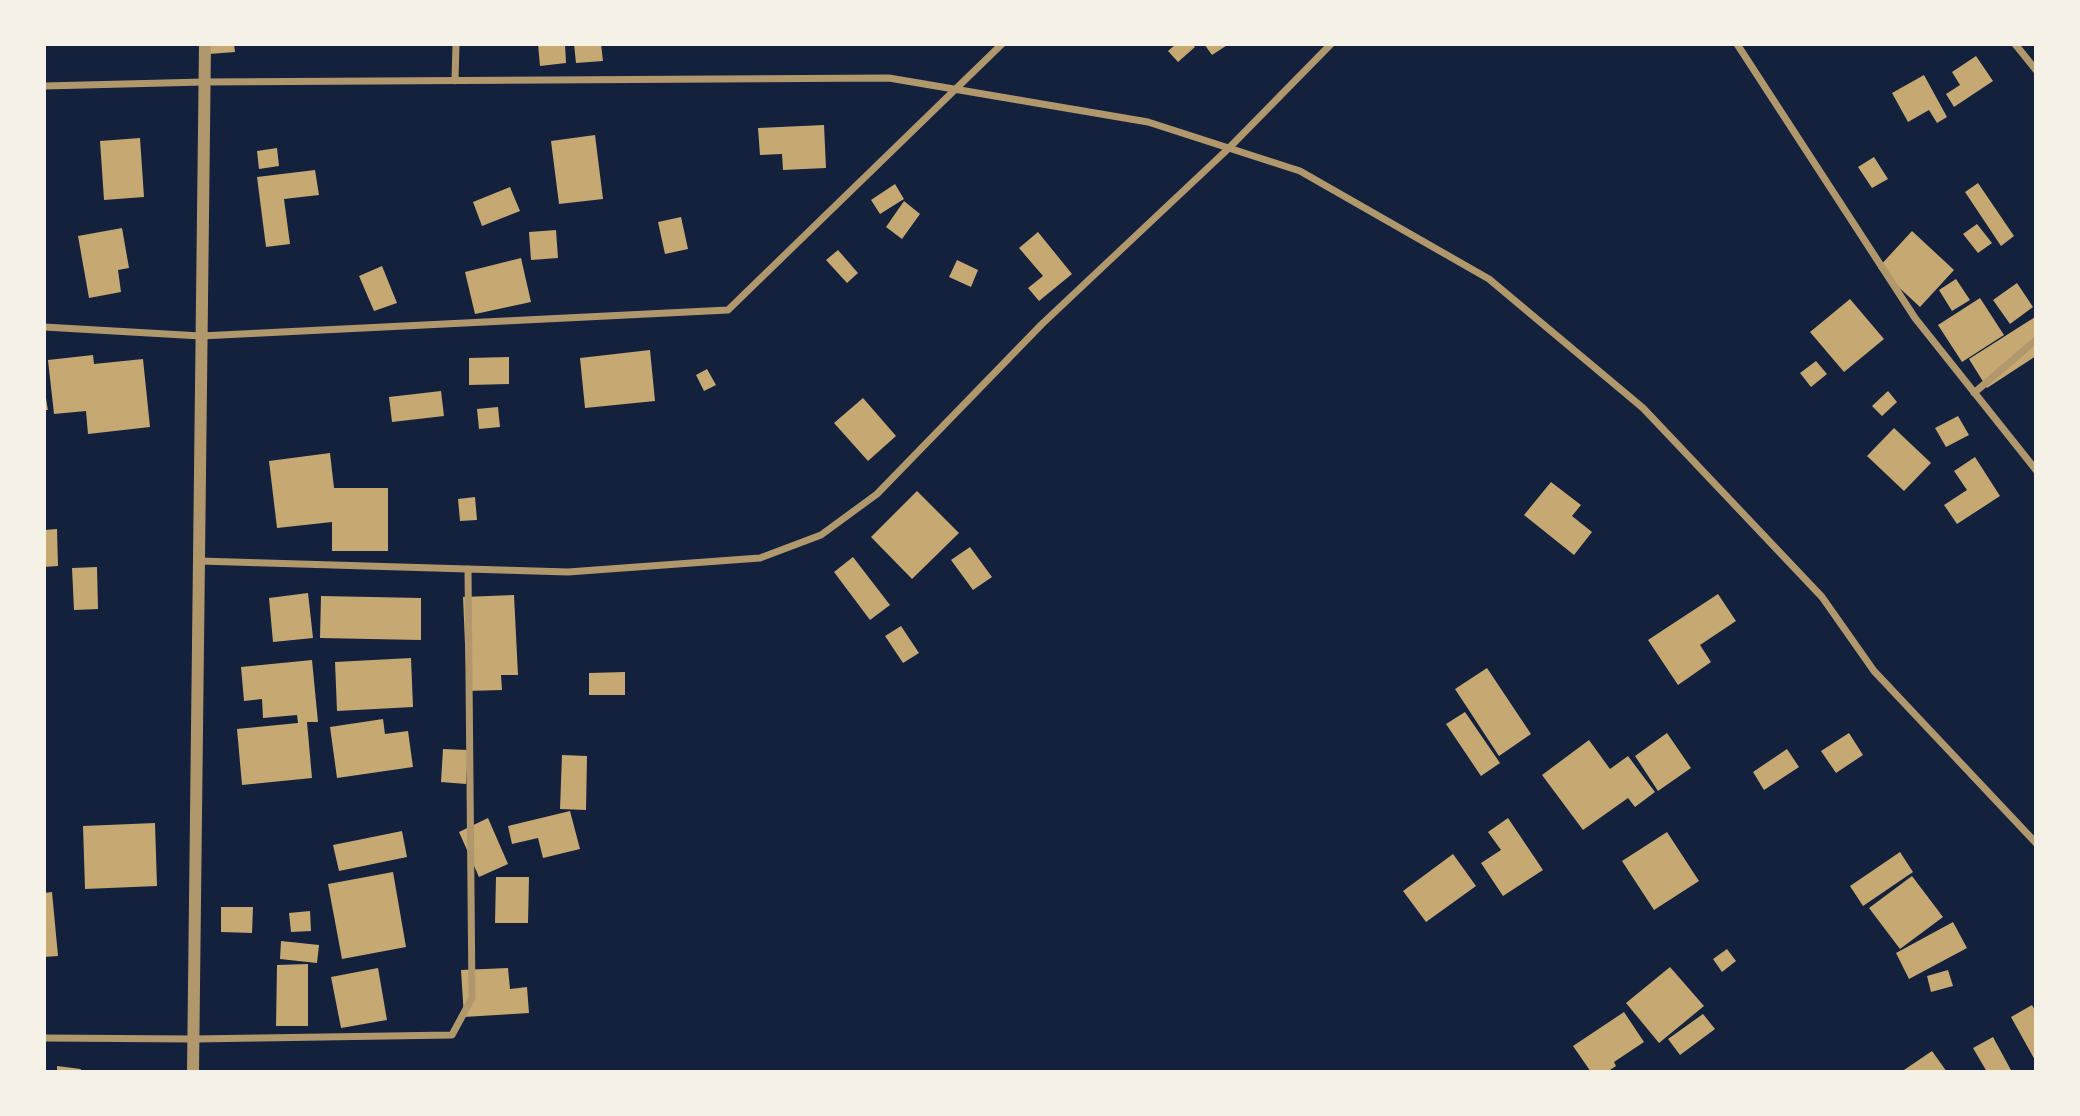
<!DOCTYPE html>
<style>
body{margin:0}
#map{position:relative;width:2080px;height:1116px;overflow:hidden;background:#14213d;font-family:"Source Sans 3",sans-serif}
canvas{display:block}
.frame{position:absolute;inset:0;border:46px solid #f6f1e7;pointer-events:none}
</style>
<div id="map">
<canvas width="2080" height="1116"></canvas>
<div class="frame"></div>
</div>
<script>
const g = document.querySelector('canvas').getContext('2d');
g.lineJoin = 'round';
function fill(path, color) {
  g.fillStyle = color;
  g.fill(path, 'evenodd');
}
function trace(path, color, width, dash) {
  g.strokeStyle = color;
  g.lineWidth = width;
  g.lineCap = dash ? 'butt' : 'round';
  g.setLineDash(dash || []);
  g.stroke(path);
}
const building = new Path2D(`
 M208,44h26l1,8 -26,2z
 M538,44h27l1,19 -26,3z
 M574,44h27l2,17 -27,2z
 M1176,44h17l2,3 -17,15 -10,-11z
 M1204,44h25l-17,11z
 M1976,56l17,25 -39,26 -8,-13 14,-9 -8,-13z
 M1924,75l23,42 -10,6 -8,-13 -21,12 -16,-29z
 M824,125l2,43 -43,2 -1,-16 -22,1 -2,-27z
 M595,135l8,64 -44,5 -8,-63z
 M140,138l4,59 -40,3 -4,-59z
 M277,148l2,18 -20,3 -2,-18z
 M1874,157l14,22 -16,9 -14,-21z
 M315,170l4,25 -35,4 6,45 -24,3 -9,-70z
 M1978,183l36,53 -13,10 -36,-54z
 M895,184l9,15 -24,15 -9,-14z
 M510,187l10,24 -38,15 -9,-24z
 M904,201l16,13 -18,25 -16,-12z
 M681,217l7,32 -23,5 -7,-32z
 M1977,224l15,19 -14,10 -15,-19z
 M122,228l7,40 -11,2 3,22 -32,6 -11,-62z
 M556,230l2,28 -27,2 -2,-28z
 M1912,231l42,39 -34,37 -42,-39z
 M1038,232l34,42 -33,27 -11,-13 15,-12 -24,-28z
 M838,250l20,23 -11,10 -21,-23z
 M521,258l10,44 -56,12 -10,-42z
 M957,260l21,10 -7,17 -22,-10z
 M382,266l15,37 -23,8 -15,-35z
 M1956,279l14,21 -18,11 -13,-21z
 M2017,283l16,24 -23,17 -17,-24z
 M1980,298l24,37 -42,27 -24,-37z
 M1850,299l34,40 -40,33 -34,-40z
 M2035,317l1,39 -49,32 -18,-29z
 M650,350l5,51 -70,7 -5,-50z
 M93,355l1,9 49,-5 7,68 -62,7 -2,-23 -32,3 -6,-54z
 M509,357v27l-40,1v-27z
 M1816,361l11,13 -16,13 -11,-14z
 M707,369l9,16 -12,6 -8,-16z
 M44,387l4,23h-4z
 M441,391l3,25 -52,6 -3,-25z
 M1888,391l9,11 -15,14 -10,-10z
 M863,398l33,38 -28,25 -34,-38z
 M498,407l2,20 -21,2 -2,-20z
 M1958,416l11,19 -23,12 -11,-19z
 M1894,428l37,35 -27,28 -37,-35z
 M330,453l4,35h54v63h-56v-29l-55,6 -8,-67z
 M1975,457l25,39 -43,28 -13,-19 23,-15 -13,-19z
 M1551,482l30,23 -9,11 20,16 -18,23 -50,-40z
 M917,491l42,42 -47,46 -41,-42z
 M475,497l2,23 -17,1 -2,-22z
 M57,529l1,37 -14,1v-37z
 M970,547l22,30 -19,13 -22,-30z
 M853,557l37,48 -20,15 -36,-48z
 M97,567l1,42 -24,1 -2,-42z
 M308,593l5,45 -40,4 -4,-44z
 M1718,594l18,27 -36,24 11,17 -33,23 -30,-45z
 M514,595l4,80h-17l1,15 -35,1 -4,-94z
 M321,596l100,2v42l-101,-2z
 M901,626l18,27 -16,10 -18,-27z
 M411,658l2,49 -76,4 -2,-49z
 M312,660l6,62h-11l5,56 -70,7 -5,-56 61,-6 -1,-8 -34,3 -1,-19 -18,2 -3,-34z
 M1487,668l44,66 -32,22 -44,-67z
 M625,672v23h-36v-22z
 M1465,712l35,51 -19,13 -35,-52z
 M383,719l2,15 23,-3 5,36 -76,11 -7,-51z
 M1667,733l24,35 -33,23 -23,-35z
 M1849,733l14,22 -27,18 -15,-22z
 M1589,740l21,29 18,-13 27,36 -20,15 -7,-9 -45,32 -41,-55z
 M443,749l25,1 -2,34 -25,-2z
 M1787,749l12,18 -35,23 -11,-18z
 M562,755l25,1 -1,54 -26,-1z
 M570,811l10,38 -37,9 -5,-20 -26,6 -4,-18z
 M488,818l20,46 -29,13 -20,-45z
 M1508,818l35,52 -40,26 -22,-33 20,-13 -13,-18z
 M155,823l2,63 -72,3 -2,-63z
 M402,831l5,26 -68,14 -6,-26z
 M1667,832l32,49 -45,29 -32,-49z
 M1900,852l13,20 -50,34 -13,-20z
 M1453,854l23,32 -50,36 -23,-31z
 M393,872l13,75 -64,12 -14,-75z
 M1912,876l31,41 -43,32 -31,-41z
 M496,877h33l-1,46h-33z
 M52,892l6,64 -14,1v-64z
 M221,907h32l-1,26 -31,-1z
 M310,911l1,20 -20,1 -2,-19z
 M1953,922l14,26 -58,31 -13,-26z
 M281,941l38,4 -2,18 -37,-4z
 M1727,949l9,12 -14,11 -9,-13z
 M308,964v62h-32l1,-61z
 M1670,967l34,39 -45,37 -33,-40z
 M378,968l9,52 -46,8 -10,-51z
 M508,968l2,21 17,-2 2,26 -65,4 -3,-47z
 M1948,970l5,16 -22,6 -4,-16z
 M2032,1005l4,7v50l-25,-45z
 M1624,1012l20,30 -30,20 2,4 -9,6h-16l-18,-26z
 M1703,1014l12,15 -35,26 -12,-16z
 M1993,1037l19,35h-25l-14,-24z
 M1932,1051l15,21h-46z
 M57,1066l24,3 -1,3h-23z`);
const minor = new Path2D(`
 M1737,44l178,274 121,152
 M2015,44l21,26
 M455,81l1,-37
 M44,86l160,-4 685,-4 259,44 152,49 189,108 154,129 179,189 52,74 162,172
 M44,327l157,9 527,-26 274,-266
 M1974,393l62,-53
 M199,561l369,11 192,-14 61,-23 56,-41 165,-170 187,-176 102,-104
 M44,1038l150,1 258,-4 20,-37 -4,-429`);
const tertiary = new Path2D(`
 M193,1072l12,-1028`);
fill(building, '#c6a872');
trace(minor, '#b1986c', 7);
trace(tertiary, '#b1986c', 12);
</script>
